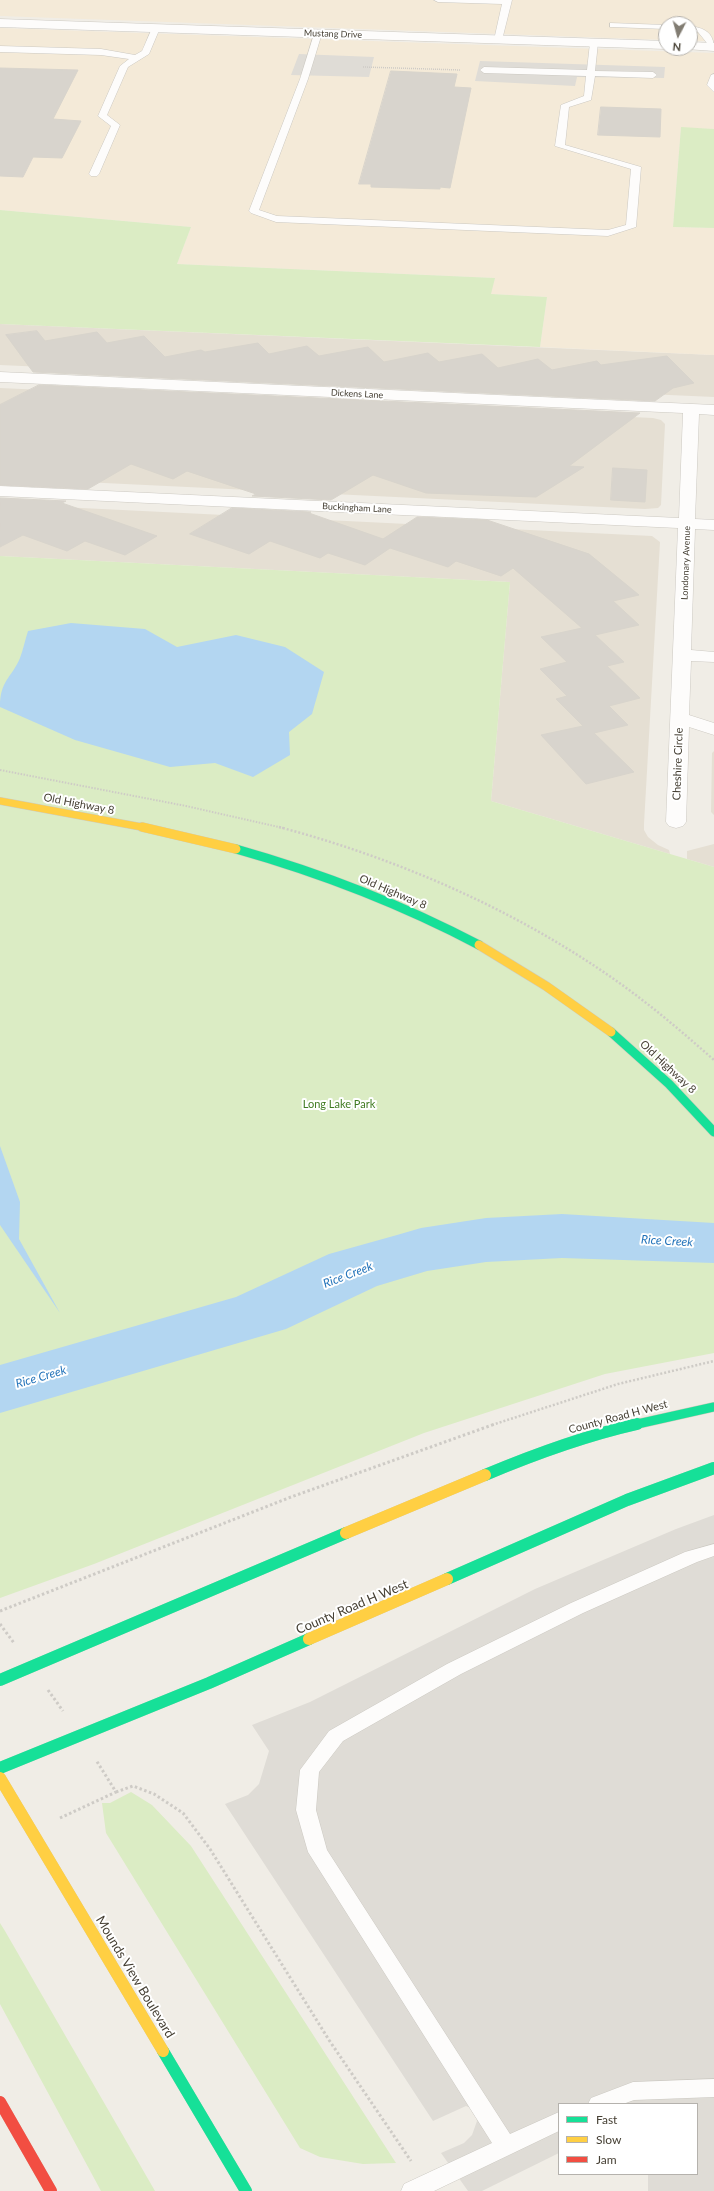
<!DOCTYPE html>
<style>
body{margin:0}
#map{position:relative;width:714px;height:2191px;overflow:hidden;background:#f0ede6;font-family:Lato,sans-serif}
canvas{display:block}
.legend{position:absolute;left:558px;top:2103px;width:140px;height:72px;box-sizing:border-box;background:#fff;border:1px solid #b5b2ad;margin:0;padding:5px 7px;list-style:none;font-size:12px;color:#453f33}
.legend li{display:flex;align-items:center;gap:8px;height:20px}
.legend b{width:20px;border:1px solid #b5b2ad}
.north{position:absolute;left:658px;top:16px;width:40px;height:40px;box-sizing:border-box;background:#fff;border:1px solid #b5b2ad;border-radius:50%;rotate:186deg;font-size:11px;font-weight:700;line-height:16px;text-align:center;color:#453f33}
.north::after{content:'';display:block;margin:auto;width:14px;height:18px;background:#817c72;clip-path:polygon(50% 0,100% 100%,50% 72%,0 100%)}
</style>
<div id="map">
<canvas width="714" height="2191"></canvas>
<ul class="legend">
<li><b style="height:5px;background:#16e098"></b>Fast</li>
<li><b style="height:5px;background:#ffcf43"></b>Slow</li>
<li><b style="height:5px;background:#f24e42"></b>Jam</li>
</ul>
<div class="north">N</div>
</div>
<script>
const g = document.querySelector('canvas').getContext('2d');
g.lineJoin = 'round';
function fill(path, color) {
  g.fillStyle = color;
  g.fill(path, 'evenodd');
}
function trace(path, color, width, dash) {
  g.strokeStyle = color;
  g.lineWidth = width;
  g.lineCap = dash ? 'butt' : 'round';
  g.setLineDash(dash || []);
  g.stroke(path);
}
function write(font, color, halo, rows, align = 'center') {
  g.font = font + ' Lato,sans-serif';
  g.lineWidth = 4;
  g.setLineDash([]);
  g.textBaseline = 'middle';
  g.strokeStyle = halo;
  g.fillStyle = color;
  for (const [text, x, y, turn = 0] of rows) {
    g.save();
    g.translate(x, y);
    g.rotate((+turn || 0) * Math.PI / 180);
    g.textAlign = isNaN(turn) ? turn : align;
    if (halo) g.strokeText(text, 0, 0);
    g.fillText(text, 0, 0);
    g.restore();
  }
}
const residential = new Path2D(`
 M0,324l714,31v42l-714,-32z
 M0,388l653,30 8,2 4,4 -4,81 -3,3 -13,1 -645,-31z
 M0,504l652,32 8,6 -16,282v6l4,7 10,8 11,5 1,4 -179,-53 19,-219 -510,-26z
 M714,751v64l-3,-3 1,-59z
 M714,844v23l-27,-8v-8z`);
const commercial = new Path2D(`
 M0,0h714v41h-24v-17h-24v16l-666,-24z
 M0,28l714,25v76l-33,-1 -8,99 41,1v127l-174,-8 7,-50 -57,-3 5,-16 -318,-14 14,-37 -191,-17z`);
const green = new Path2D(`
 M681,127l33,2v99l-41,-1z
 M0,210l191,17 -14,37 318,14 -4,16 56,3 -7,50 -540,-23z
 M0,556l510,26 -19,219 223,66v486l-109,21 -181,59 -330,131 -94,34z
 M131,1792l21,13 39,41 205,317 -33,1 -43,-7 -20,-9 -194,-315 -4,-30h8z
 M0,1923l5,8 150,260h-54l-101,-187z`);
const parking = new Path2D(`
 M299,54l75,3 -5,20 -78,-2z
 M480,61l185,6 -1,11 -87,-1 -2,9 -100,-5z
 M714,1515v676h-66v-17h49v-70h-138v49l-77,38h-14l-27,-38 23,-10 8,-8 5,-14 -2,-11 -9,-4 -33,15 -208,-317 23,-9 11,-11 10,-33 -17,-26 58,-23 225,-113 141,-60z`);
const water = new Path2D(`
 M71,623l74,6 32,18 59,-12 49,12 39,25 -12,42 -23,18 1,23 -37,22 -38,-14 -45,4 -95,-27 -75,-33c0,-27 11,-28 20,-49 3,-8 5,-18 8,-27z
 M0,1146l20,56 -1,37 41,74 -60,-88z`);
const river = new Path2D(`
 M562,1214l152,9v40l-152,-5 -76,4 -59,9 -50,15 -91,43 -286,84v-48l236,-68 93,-43 68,-19 24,-7 65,-10z`);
const building = new Path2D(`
 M0,68l78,2 -25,49 28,2 -19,37 -29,-1 -10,20 -23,-1z
 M391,71l66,3 -3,13 17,1 -21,100 -10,-1v2l-69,-2v-3h-12z
 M601,107l60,2 -1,28 -62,-2z
 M37,331l8,10 52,-9 10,11 37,-7 21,21 36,-7 4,2 53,-9 11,11 38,-8 12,10 49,-9 16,15 44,-9 11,9 43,-8 16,14 40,-9 14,11 45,-9 4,4 66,-9 27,27 -21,5 -18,13 -622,-29 -27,-37z
 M39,385l601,28 -71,53 15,1 -48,30 -110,-4 -53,-18 -42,25 -79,-4 4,-2 -69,-23 -14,8 -42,-15 -43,25 -88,-4v-80z
 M613,468l34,2 -2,32 -34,-2z
 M0,498l66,3 -4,2 95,33 -32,19 -40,-14 -18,10 -44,-16 -23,12z
 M232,508l79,4 -2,1 74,26 34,-22 70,3 102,34 50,41 -26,6 26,24 -44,10 29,27 -17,4 33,32 -31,8 19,19 -34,8 40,39 -48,12 -45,-49 42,-9 -27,-27 11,-3 -27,-27 27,-7 -26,-25 41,-9 -69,-60 -12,8 -45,-15 -8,6 -58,-19 -25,17 -37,-12 -8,5 -50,-17 -21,13 -59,-20z`);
const pathFar3 = new Path2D(`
 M363,67l98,3`);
const pathFar2 = new Path2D(`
 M0,770l186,36 97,22`);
const pathFar1 = new Path2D(`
 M279,827c116,31 230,80 329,148 38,26 72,55 106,85
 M492,1425l126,-41 96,-23`);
const path = new Path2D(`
 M0,1611l291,-114 204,-73
 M0,1624l14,19
 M48,1690l15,21
 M116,1792l17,-6 21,8 29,19 27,36 119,191 82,121
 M60,1818l56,-26 -20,-32`);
const lane = new Path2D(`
 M434,0h78l-10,40 -4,3 -4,-3 8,-36 -64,-2z
 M610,23l56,2v4l-53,-2h-3z
 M153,26l7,2 -11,26 -21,13 -21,48 13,10 -21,49 -2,2h-6l-2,-2 22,-48 -13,-10 22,-50 9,-7 -28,-4 -101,-3v-6l101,3 34,6 7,-4z
 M690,26c14,2 24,6 24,23l-3,-1 -13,-16 -8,-2z
 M315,31l7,2 -14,46 -49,131 18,6 331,14 18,-5 5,-56 -76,-23 6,-41 23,-9 2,-20 -102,-3 -4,-3 4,-3 103,3 3,-27 4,-3 4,3 -3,28 58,1 4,3 -4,3 -58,-2 -4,24 -22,7 -4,38 76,22 -5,60 -28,9 -332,-14 -25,-9 -2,-2 51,-132z
 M714,74v18l-7,-7 4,-10z
 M714,1544v12l-17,6 -114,51 -122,61 -118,67 -24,31 -3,38 11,40 183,284 49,-22v19l-125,60h-33l3,-7 88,-41 -184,-291 -12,-42 4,-40 29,-39 118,-67 124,-61 114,-51z
 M714,2079v18l-80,3 -11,4h-35l3,-6 42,-16z`);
const street = new Path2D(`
 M0,19l666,22v7h3l-3,1 -666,-22z
 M690,42l24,1v8l-28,-2 4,-1z
 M0,372l714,33v10l-15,-1 -4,105 19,1v10l-19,-1 -4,121 23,2v10l-23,-1 -2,54 25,8v12l-25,-8 -3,95 -3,4 -7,2 -7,-2 -3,-4 12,-294 -678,-32v-10l679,32 4,-105 -683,-31z`);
const fastFar1 = new Path2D(`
 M236,849c85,24 165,55 243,96
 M611,1032l58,52 45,48
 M633,1425l81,-18`);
const fast = new Path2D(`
 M485,1475c50,-21 99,-39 152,-51
 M447,1579l180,-79 87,-32
 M0,1680l346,-147
 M0,1768l209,-85 100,-44
 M163,2051l83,140`);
const slowFar2 = new Path2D(`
 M0,801l147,27`);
const slowFar1 = new Path2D(`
 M142,827l94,22
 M479,945l67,41 65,46`);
const slow = new Path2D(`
 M346,1533l139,-58
 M309,1639l138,-60
 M0,1778l163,273`);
const jam = new Path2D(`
 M0,2102l51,89`);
const farStreetnames = [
 ["Mustang Drive",333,34,2],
 ["Dickens Lane",357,394,3],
 ["Buckingham Lane",357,508,3],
 ["Londonary Avenue",686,563,-88]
];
const streetNames = [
 ["Cheshire Circle",678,764,-88],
 ["Old Highway 8",79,804,11],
 ["Old Highway 8",393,892,23],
 ["Old Highway 8",668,1067,43],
 ["County Road H West",618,1417,-15]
];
const parkNames = [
 ["Long Lake Park",339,1104]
];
const waterNames = [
 ["Rice Creek",667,1241,3],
 ["Rice Creek",348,1275,-21],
 ["Rice Creek",41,1377,-16]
];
const nearStreetnames = [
 ["County Road H West",352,1607,-23],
 ["Mounds View Boulevard",135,1977,59]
];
fill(residential, '#e5dfd3');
fill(commercial, '#f4ead8');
fill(green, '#dbecc4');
fill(parking, '#dfdcd6');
fill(water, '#b3d6f1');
fill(river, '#b3d6f1');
fill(building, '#d8d4cd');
trace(building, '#d8d4cc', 1);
trace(lane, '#ccc9c2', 1);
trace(street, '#ccc9c2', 1);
trace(fastFar1, '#cfcbbd', 10);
trace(fast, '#cfcbbd', 12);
trace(slowFar2, '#cfcbbd', 8);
trace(slowFar1, '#cfcbbd', 10);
trace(slow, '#cfcbbd', 12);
trace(jam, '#cfcbbd', 12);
trace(pathFar3, '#cecbc6', 1.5, [1, 1]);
trace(pathFar2, '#cecbc6', 2, [1.5, 1.5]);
trace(pathFar1, '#cecbc6', 2.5, [2, 2]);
trace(path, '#cecbc6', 3, [2.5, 2.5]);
fill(lane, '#fdfcfb');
fill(street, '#fdfcfb');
trace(fastFar1, '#16e098', 9);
trace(fast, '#16e098', 12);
trace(slowFar2, '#ffcf43', 7);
trace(slowFar1, '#ffcf43', 9);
trace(slow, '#ffcf43', 12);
trace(jam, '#f24e42', 12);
write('9px', '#453f33', '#fff', farStreetnames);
write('11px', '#453f33', '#fff', streetNames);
write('11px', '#407b22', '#fff', parkNames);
write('italic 12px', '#2474ba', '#fff', waterNames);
write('13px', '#453f33', '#fff', nearStreetnames);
</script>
